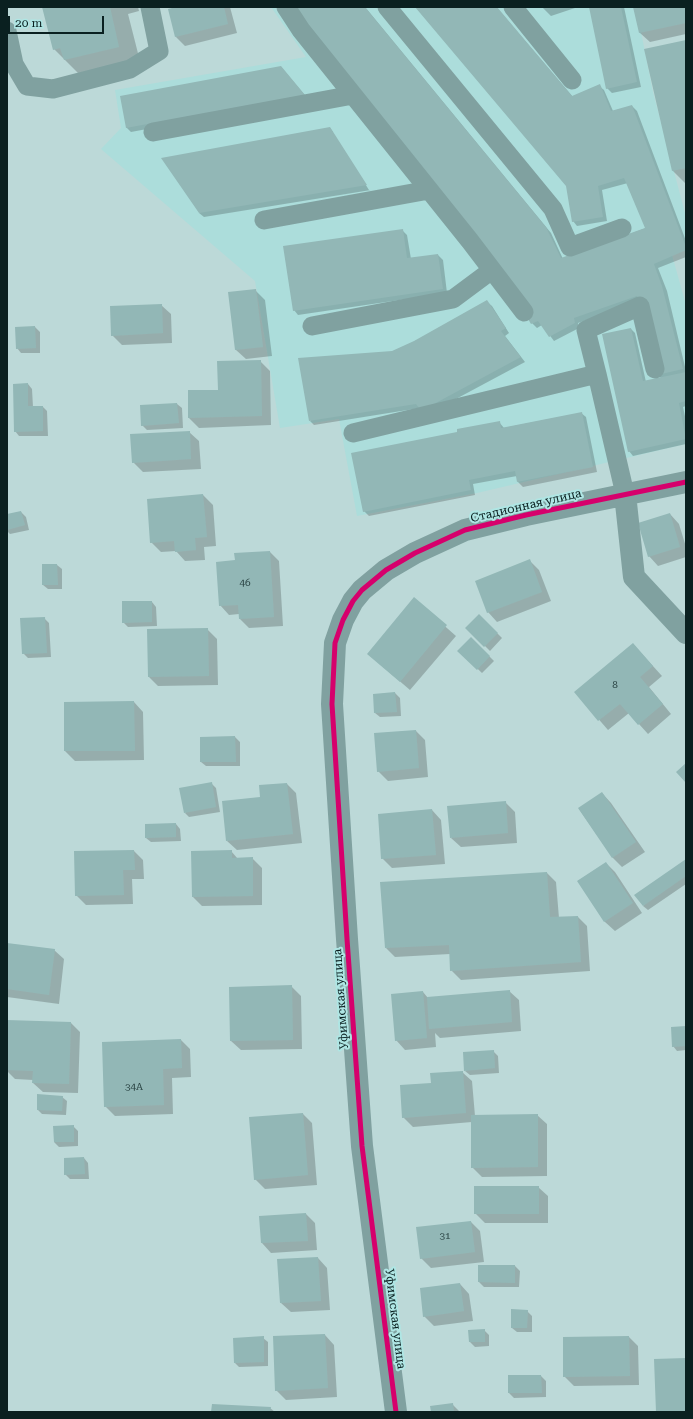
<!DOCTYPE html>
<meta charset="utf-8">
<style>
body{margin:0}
#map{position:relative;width:693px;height:1419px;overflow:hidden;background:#bcd9d8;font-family:"Roboto Serif",serif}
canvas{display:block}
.frame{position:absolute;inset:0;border:8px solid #0a2020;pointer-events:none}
.scale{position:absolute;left:8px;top:16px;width:96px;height:18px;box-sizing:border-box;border:2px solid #0a2020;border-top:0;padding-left:5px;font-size:12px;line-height:14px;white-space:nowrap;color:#0a2020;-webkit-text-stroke:3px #afe6e4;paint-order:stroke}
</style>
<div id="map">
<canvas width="693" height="1419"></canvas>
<div class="frame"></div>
<div class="scale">20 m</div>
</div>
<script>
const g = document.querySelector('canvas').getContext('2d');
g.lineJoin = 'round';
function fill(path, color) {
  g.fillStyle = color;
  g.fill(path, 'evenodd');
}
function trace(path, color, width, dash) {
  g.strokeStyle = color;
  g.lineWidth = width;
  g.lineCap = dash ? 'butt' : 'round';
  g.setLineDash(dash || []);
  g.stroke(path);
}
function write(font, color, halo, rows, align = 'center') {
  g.font = font + ' "Roboto Serif",serif';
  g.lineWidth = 4;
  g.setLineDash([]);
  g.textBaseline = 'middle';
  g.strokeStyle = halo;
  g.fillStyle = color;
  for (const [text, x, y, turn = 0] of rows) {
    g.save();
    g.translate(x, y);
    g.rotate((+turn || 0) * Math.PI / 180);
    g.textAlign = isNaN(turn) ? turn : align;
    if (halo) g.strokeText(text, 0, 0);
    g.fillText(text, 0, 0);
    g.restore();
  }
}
const built = new Path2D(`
 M271,7h365l17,85 33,125v31l-14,7 14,50v139l-209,49 -120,23 -18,-97 -59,9 -25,-147 -154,-132 20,-21 -6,-38 191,-33z`);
const shadow = new Path2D(`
 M44,7h94l1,4 -11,3 14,55 -55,13 -33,-33z
 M181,7h49l7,26 -52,13 -9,-9z
 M365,7l186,226 12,26 83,-31 -18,-45 -26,7 5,31 -30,5 -4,-5 -6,-36 -151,-178h80l77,90 26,-11 5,4 9,21 19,-5 5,5 49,130v16l-28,11 9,23 19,80v35l-3,1 3,14v23l-53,12 -4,-5 2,-122 4,4 11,49 15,-4 -3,-3 -18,-74 -62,22 1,5 -25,13 -12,-16 -5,3 -5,-5z
 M542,7h36l-27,9z
 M590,7h34l17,80 -29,6 -5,-5z
 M634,7h52v27l-36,8 -10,-9z
 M686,41v143l-13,-13z
 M281,67l27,32 -177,33 -5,-5z
 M330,128l3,4h-1l37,58h2l-167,27 -5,-4z
 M402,230l5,5 4,24 27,-4 5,5 4,33 -149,22 -4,-5z
 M255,290l10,10 7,56 -26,3 -10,-9 -7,-57z
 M487,302l5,4 17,27 -4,3 20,26 -99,53 -6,-7 -106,17 -4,-4 82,-69 23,-10z
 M161,305l10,9 1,29 -50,2 -10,-10z
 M35,327l5,5v21h-19l-4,-5z
 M260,361l10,10 1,54 -72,3 -10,-10v-27h30z
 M28,384l4,5 1,18h10l4,4 1,25h-29l-4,-5z
 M177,404l5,4 1,20 -36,2 -5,-5z
 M581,413l5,4 11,55 -74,15 -5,-5 -1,-6 -44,8 2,11 -106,21 -5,-5 95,-78 40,-11 5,6z
 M189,432l10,9 2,28 -58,3 -10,-10z
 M203,495l10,10 3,41 -12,1 1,13 -20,1 -9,-10 -15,1 -10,-10z
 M21,512l5,5 3,13 -19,4 -3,-3v-16z
 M670,514l9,10 7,23v10l-28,9 -9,-10z
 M270,552l9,9 4,65 -34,2 -9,-9 -1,-5 -10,1 -9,-10 16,-44z
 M530,561l9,9 12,31 -54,21 -9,-10z
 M57,565l5,4v20h-14l-5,-4z
 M414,599l42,37 -46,54 -42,-36z
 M152,602l4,5 1,19 -29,1 -5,-5z
 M479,615l23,23 -12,13 -23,-23z
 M44,618l5,5 2,34 -23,1 -5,-5z
 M207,629l10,10 1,46 -60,1 -9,-9z
 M471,638l23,23 -12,12 -23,-22z
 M633,644l29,32 -13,11 22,27 -23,20 -19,-21 -21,17 -32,-37z
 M395,693l5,5 1,18 -21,1 -5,-4z
 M134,702l9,10 1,48 -69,1 -10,-10v-48z
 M416,731l9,9 3,37 -40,4 -10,-10z
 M235,737l5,5v24h-34l-5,-4z
 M211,783l5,5 4,24 -31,5 -4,-4z
 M287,784l9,9 6,50 -65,7 -10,-9 34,-43z
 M602,793l9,10 34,49 -23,15 -9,-9 -34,-49z
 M505,802l10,10 2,31 -56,4 -10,-9z
 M432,810l9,10 4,44 -53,4 -10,-10z
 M176,824l4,5 1,12 -30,1 -5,-4z
 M134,851l9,9 1,19h-12l1,25 -47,1 -10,-10z
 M231,851l7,8 14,-1 10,10v37l-60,1 -9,-9z
 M686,860v24l-38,26 -5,-4z
 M606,863l9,9 27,41 -27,18 -10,-9 -27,-41z
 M547,873l9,9 3,36 19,-1 9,9 3,45 -129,9 -10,-10 -1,-16 -55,3 -9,-9z
 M7,944l47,6 10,9 -5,45 -52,-7z
 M291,986l10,10 1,53 -61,1 -10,-9z
 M509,991l10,9 2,31 -81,7 -5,-5 1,14 -31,3 -9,-10 27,-48 5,6z
 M7,1021l64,2 9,9 -2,61 -35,-1 -10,-9v-3l-18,-1 -8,-8z
 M686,1027v23l-9,1 -4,-5z
 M181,1040l9,9 1,28 -19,1 1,36 -58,2 -10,-10z
 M493,1051l5,5 1,17 -29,2 -5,-4z
 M462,1072l10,9 3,35 62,-1 10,9v52l-65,1 -10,-10v-45l-59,5 -10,-10 29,-33z
 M62,1097l5,4 -1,14 -24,-1 -4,-4z
 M303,1114l9,9 5,62 -52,4 -10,-10z
 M73,1126l5,5v15l-19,1 -5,-5z
 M84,1158l4,5 1,16h-19l-5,-5z
 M538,1187l10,9v27h-63l-10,-10z
 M306,1214l9,9 2,27 -46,3 -9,-10 -2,-26z
 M471,1222l9,9 4,31 -53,6 -10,-10z
 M318,1258l9,10 3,42 -39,2 -10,-9z
 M515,1266l5,5 -1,16h-35l-5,-5z
 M460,1284l9,10 4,27 -39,5 -10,-10z
 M527,1311l5,5v16h-15l-5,-4z
 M484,1330l5,5v11l-14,1 -5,-5z
 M325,1335l9,10 3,52 -51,3 -10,-10z
 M629,1337l9,9 1,39 -65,1 -10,-10z
 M263,1338l5,4v24l-29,1 -4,-4z
 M541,1376l5,5v16l-32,1 -5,-5z
 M452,1404l8,8h-28z
 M270,1408l5,4h-63z`);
const building = new Path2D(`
 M42,7h68l9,40 -55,13 -4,-12 -7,2z
 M176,7h48l4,17 -53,13 -7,-28z
 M284,7h81l181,220 15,31 84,-30 -21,-50 -26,8 5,31 -31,5 -6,-36 -151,-179h82l75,89 28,-12 11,27 21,-6 54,142v3l-32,14 8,22 21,83 -26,6 -20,-79 -63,22 1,5 -26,14 -11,-16 -7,3 -34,-57z
 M589,7h32l16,75 -31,7z
 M633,7h53v16l-47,10z
 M686,40v128l-14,3 -28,-122z
 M281,66l24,29 -179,33 -6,-32z
 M330,127l37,58 -168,28 -38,-55z
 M403,229l4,29 31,-4 5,35 -150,22 -10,-65z
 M256,289l7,58 -28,3 -7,-58z
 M487,300l19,28 -5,3 20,26 -100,54 -5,-7 -107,17 -11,-63 94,-7 22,-10z
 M162,304l1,29 -52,3 -1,-30z
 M35,326l1,22 -20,1 -1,-22z
 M631,328l12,53 43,-9v29l-7,2 7,36 -58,13 -26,-118z
 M261,360l1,56 -74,2v-28h30l-1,-29z
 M28,383v23h15v25l-29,1 -1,-48z
 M177,403l2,20 -38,3 -1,-21z
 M582,412l11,55 -76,15 -2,-11 -46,9 2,10 -108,22 -12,-59 106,-21v-3l43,-8 1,7z
 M190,431l1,28 -59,4 -2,-29z
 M203,494l4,43 -12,1 1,12 -21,2 -1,-11 -24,2 -3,-44z
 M21,511l4,14 -18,5v-16z
 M670,513l10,34 -32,10 -10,-34z
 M270,551l4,66 -35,2 -1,-14 -19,1 -3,-44 19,-2 -1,-7z
 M530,559l12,33 -55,21 -12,-32z
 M42,564h15l1,21h-16z
 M414,597l33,28 -47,57 -33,-28z
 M122,601h30v21l-30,1z
 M479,614l19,19 -14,14 -19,-19z
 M45,617l2,36 -25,1 -2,-36z
 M208,628l1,48 -61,1 -1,-48z
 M471,637l19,19 -13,14 -20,-19z
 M633,643l20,23 -13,11 23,27 -25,21 -18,-21 -22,17 -24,-29z
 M395,692l2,20 -23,1 -1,-19z
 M134,701l1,50h-71v-49z
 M416,730l3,38 -42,4 -3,-39z
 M235,736l1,26h-36v-25z
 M686,763v20l-10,-11z
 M212,782l4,25 -32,6 -5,-25z
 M287,783l6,51 -67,7 -4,-40 38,-4 -1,-12z
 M602,792l34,50 -24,16 -34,-50z
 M506,801l2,32 -58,5 -3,-32z
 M432,809l4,46 -55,4 -3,-45z
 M176,823v14l-31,1v-14z
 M134,850l1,20h-12l1,25 -49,1 -1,-45z
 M232,850v8l21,-1v39l-61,1 -1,-46z
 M686,859v17l-43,30 -9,-11z
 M606,862l27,41 -29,19 -27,-41z
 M547,872l3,45 28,-1 3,46 -131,9 -1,-26 -64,3 -5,-66z
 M7,943l48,6 -6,46 -42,-6z
 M292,985l1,55 -63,1 -1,-54z
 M510,990l2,32 -83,7 -2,-32z
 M423,991l4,47 -32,3 -4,-47z
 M7,1020l64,2 -2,62 -37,-1 1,-12 -26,-1z
 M686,1026v20l-14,1 -1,-20z
 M181,1039l1,29 -19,1 1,36 -60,2 -2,-65z
 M494,1050l1,18 -31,3 -1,-19z
 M463,1071l3,42 -64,5 -2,-33 31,-2 -1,-10z
 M37,1094l26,2 -1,15 -25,-1z
 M303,1113l5,62 -54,5 -5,-63z
 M538,1114v53l-67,1v-53z
 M74,1125v17h-20l-1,-16z
 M84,1157l1,17 -21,1v-17z
 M474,1186h65v28h-65z
 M306,1213l2,28 -47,2 -2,-27z
 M471,1221l4,31 -55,7 -4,-32z
 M318,1257l3,44 -41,2 -3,-44z
 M478,1265h37v18l-37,-1z
 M460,1283l4,28 -41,6 -3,-29z
 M511,1309l17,1 -1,18h-16z
 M485,1329v13h-16l-1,-12z
 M325,1334l3,54 -53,3 -2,-55z
 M264,1336v26l-30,1 -1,-25z
 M629,1336l1,40 -67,1v-40z
 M686,1358v54h-30l-2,-53z
 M508,1375h33l1,18h-34z
 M453,1403l1,9h-23l-1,-6z
 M212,1404l59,3 -1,5h-59z`);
const lane = new Path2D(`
 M286,7l15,23 169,211 54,71
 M387,7l166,202 17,38 52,-19
 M513,7l59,73
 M7,31l7,33 13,22 26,3 77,-20 29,-18 -9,-44
 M153,132l200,-37
 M264,220l165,-30
 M312,326l141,-27 39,-29
 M597,374l-11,-44 54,-24 15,63
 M353,433l244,-59 28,120`);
const street = new Path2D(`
 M625,494l9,83 52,56
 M396,1412l-34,-266 -15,-207 -15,-235 3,-61 8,-23 10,-19 9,-11 24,-20 29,-17 50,-23 61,-15 160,-33`);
const cycleway = new Path2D(`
 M396,1412l-34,-266 -15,-207 -15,-235 3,-61 8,-23 10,-19 9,-11 24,-20 29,-17 50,-23 61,-15 160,-33`);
const numberNames = [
 ["46",245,583],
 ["8",615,685],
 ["34А",134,1087],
 ["31",445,1236]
];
const streetNames = [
 ["Стадионная улица",526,506,-13],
 ["Уфимская улица",341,999,-94],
 ["Уфимская улица",395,1319,83]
];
fill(built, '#acdddb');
fill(shadow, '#0003');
fill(building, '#92b7b6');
trace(lane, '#80a1a0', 19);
trace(street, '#80a1a0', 22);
trace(cycleway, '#d6006c', 5);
write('10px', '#2c4646', null, numberNames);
write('12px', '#0a2020', '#afe6e4', streetNames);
</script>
